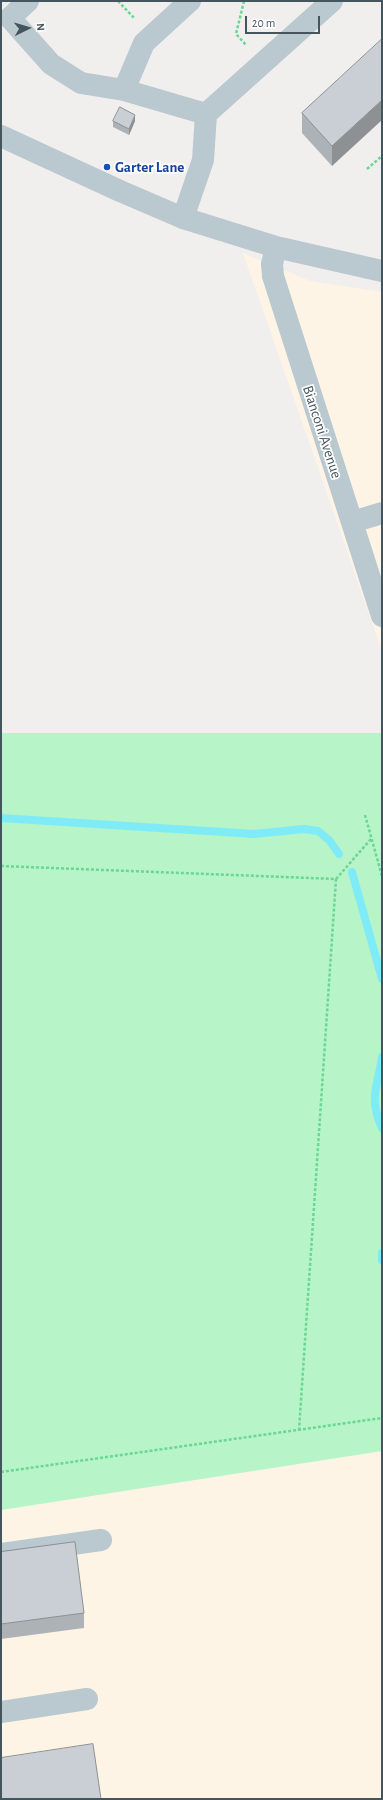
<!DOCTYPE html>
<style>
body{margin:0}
#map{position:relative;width:383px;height:1800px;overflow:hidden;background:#f1eeee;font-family:"Alegreya Sans",sans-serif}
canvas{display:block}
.frame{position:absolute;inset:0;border:2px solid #44555e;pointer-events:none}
.north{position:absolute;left:8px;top:8px;width:40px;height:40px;-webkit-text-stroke:3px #fff;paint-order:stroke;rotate:85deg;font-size:11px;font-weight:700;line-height:16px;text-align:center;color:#44555e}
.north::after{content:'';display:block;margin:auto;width:14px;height:18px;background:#44555e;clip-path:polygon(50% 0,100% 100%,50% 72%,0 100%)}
.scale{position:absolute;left:245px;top:16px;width:75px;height:18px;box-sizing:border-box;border:2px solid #44555e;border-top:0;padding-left:5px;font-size:12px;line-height:14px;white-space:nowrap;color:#44555e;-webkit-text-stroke:3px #fff;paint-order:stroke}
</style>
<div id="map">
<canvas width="383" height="1800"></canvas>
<div class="frame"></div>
<div class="north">N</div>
<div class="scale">20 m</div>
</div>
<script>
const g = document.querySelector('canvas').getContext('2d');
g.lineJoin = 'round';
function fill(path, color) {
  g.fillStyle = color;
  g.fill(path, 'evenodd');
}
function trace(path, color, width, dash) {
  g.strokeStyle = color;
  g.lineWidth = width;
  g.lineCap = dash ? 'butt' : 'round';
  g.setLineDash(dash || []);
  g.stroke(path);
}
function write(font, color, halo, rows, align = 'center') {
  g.font = font + ' "Alegreya Sans",sans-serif';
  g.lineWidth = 3.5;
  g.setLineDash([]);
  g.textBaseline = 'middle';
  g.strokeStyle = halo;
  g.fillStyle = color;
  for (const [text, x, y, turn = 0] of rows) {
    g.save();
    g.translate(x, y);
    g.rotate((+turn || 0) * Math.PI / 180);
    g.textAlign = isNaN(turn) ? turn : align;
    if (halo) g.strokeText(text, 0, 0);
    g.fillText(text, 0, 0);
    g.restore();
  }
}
const commercial = new Path2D(`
 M243,253l67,28 72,11v359z
 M382,1451v348h-381v-289z`);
const green = new Path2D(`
 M1,733h381v718l-381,59z`);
const stream = new Path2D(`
 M1,818l253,16 50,-5 14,2 11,9 10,14
 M352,872l30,107
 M382,1057c-4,29 -14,41 0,71
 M382,1253v7`);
const path = new Path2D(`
 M118,1l17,18
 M244,1l-8,33 10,11
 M367,169l15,-13
 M365,815l17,61
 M1,866l335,13 -37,551
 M336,879l35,-40
 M1,1472l381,-54`);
const minor = new Path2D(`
 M28,1l-18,17 41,46 30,19 43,7 82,24
 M124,90l20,-47 46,-42
 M1,136l119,55 63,27 93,29 106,24
 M183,218l20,-58 3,-46 126,-113
 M276,247l-4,17 1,12 109,340
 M352,522l30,-9
 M1,1554l100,-14
 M1,1712l86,-13`);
const wall = new Path2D(`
 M382,40l-50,126 -30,-33v-20z
 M113,121h22l-6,14 -16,-8z
 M1,1552l83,61v15l-83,11z`);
const shadedWall = new Path2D(`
 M382,100v20l-50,46v-20z
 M135,115v6l-6,14v-6z`);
const building = new Path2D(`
 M382,39v61l-50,46 -30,-33z
 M120,107l15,8 -6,14 -16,-8z
 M75,1542l9,71 -83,11v-72z
 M93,1744l8,55h-100v-41z`);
const markers = [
 [107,167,4,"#1a4fb4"]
];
const transitNames = [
 ["Garter Lane",115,167]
];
const streetNames = [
 ["Bianconi Avenue",322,432,72]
];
fill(commercial, '#fef4e5');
fill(green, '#b7f4c8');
trace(stream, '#7eebf7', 8);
trace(path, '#6ad795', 2.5, [3, 2]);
trace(minor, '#bac8cf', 22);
fill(wall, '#adb2b6');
fill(shadedWall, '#8d9194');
fill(building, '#c9cfd4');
trace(building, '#8d9194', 1);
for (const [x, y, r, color] of markers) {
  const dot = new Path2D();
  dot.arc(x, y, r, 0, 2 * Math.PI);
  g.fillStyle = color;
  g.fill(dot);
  trace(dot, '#fff', 1.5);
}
write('bold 15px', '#164399', '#fff', transitNames, 'left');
write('15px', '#44555e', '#fff', streetNames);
</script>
